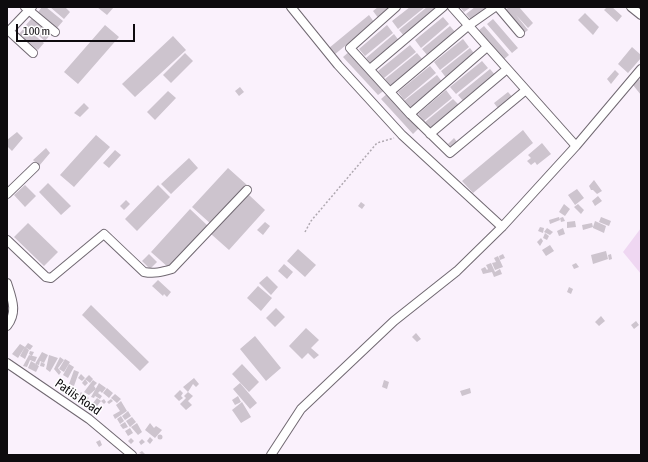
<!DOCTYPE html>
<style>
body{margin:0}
#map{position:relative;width:648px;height:462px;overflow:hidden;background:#faf1fc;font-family:"Asap Condensed",sans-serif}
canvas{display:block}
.frame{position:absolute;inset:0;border:8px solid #0e0b0e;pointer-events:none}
.scale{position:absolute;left:16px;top:24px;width:119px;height:18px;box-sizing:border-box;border:2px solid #0e0b0e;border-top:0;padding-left:5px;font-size:12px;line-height:14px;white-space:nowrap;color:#0e0b0e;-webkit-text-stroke:3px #fff;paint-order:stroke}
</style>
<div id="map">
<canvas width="648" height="462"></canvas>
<div class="frame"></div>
<div class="scale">100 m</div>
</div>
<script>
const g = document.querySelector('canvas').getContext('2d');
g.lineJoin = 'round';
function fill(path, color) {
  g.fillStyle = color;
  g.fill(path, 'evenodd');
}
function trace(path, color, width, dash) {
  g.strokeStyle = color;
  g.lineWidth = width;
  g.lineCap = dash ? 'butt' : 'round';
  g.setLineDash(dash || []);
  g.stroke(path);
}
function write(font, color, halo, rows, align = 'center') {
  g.font = font + ' "Asap Condensed",sans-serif';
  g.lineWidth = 3;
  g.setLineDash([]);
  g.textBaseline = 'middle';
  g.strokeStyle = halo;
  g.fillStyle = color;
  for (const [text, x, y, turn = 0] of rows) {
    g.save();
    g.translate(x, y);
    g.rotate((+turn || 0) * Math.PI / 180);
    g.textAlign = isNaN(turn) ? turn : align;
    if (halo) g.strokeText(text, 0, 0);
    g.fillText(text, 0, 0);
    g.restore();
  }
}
const green = new Path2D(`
 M641,228v46l-18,-22z`);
const building = new Path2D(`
 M42,7h4l17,14 -6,7 -19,-16z
 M50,7h15l5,5 -6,7z
 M97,7h17l-7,8z
 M378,7h16l-15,12 -6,-8z
 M410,7h15l-27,22 -6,-8z
 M427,7h7l3,4 -32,26 -6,-7z
 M460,7h11l-7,5z
 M475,7h12l-16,13 -5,-6z
 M509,7h10l14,16 -5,5 -12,-13 12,15 -5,4 -20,-22z
 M607,7h5l10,9 -5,6 -13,-12z
 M585,13l14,14 -6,8 -15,-15z
 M369,15l5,7 -40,33 -5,-7z
 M443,17l6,7 -28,24 -6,-8z
 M32,18l19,16 -6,7 -19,-16z
 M493,19l25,29 -6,5 -25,-29z
 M105,25l14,12 -41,47 -14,-12z
 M387,25l6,8 -28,23 -6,-7z
 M450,26l6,7 -28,23 -6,-7z
 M484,26l25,29 -6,5 -25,-29z
 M25,27l19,16 -6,7 -19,-16z
 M394,34l6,8 -28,23 -6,-7z
 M173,36l13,14 -51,47 -13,-13z
 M463,39l6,8 -29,23 -6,-8z
 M410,45l6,7 -32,26 -6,-7z
 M632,47l9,8v3l-13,15 -10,-9z
 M470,48l6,8 -29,23 -6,-8z
 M351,50l35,39 -8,6 -35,-38z
 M185,53l8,8 -22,22 -8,-8z
 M417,53l6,7 -32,27 -6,-8z
 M482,61l6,7 -32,26 -6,-7z
 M430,66l6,7 -32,27 -6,-8z
 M490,69l6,7 -32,26 -6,-7z
 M615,70l4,4 -8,10 -4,-5z
 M437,75l6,8 -32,25 -7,-7z
 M639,79l2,2v14l-8,-10z
 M240,87l4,5 -5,4 -4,-5z
 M446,90l6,8 -28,23 -6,-7z
 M168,91l8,7 -21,22 -8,-8z
 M389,92l31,35 -7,7 -32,-35z
 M508,92l6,7 -14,12 -6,-8z
 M453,99l7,7 -29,24 -6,-8z
 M84,103l5,5 -9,9 -6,-4z
 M523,130l10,13 -60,50 -11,-12z
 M17,132l6,6 -11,13 -5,-5v-6z
 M96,135l14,12 -36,40 -14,-12z
 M454,138l4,5 -6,5 -4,-4z
 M542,143l9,11 -14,11 -2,-3 -4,3 -4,-4 4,-3 -3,-3z
 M46,148l4,5 -11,13 -6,-6z
 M115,150l6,5 -12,13 -6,-5z
 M189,158l9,10 -27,26 -10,-10z
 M228,168l19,17 -36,39 -19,-17z
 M594,180l8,11 -5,3 -4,-4h-2l-2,-4z
 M48,183l23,23 -10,9 -22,-23z
 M25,185l11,11 -11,11 -11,-12z
 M158,185l12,12 -33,34 -12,-12z
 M577,189l7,9 -9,7 -7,-10z
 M248,194l17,16 -36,40 -18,-16z
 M598,196l4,5 -7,5 -3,-5z
 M126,200l4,4 -6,6 -4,-4z
 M361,202l4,3 -3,4 -4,-3z
 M564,204l6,5 -5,7 -6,-4z
 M578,204l6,6 -3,4 -7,-7z
 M190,209l18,17 -39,42 -18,-16z
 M559,217l1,3 -10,4 -1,-4z
 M563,217l2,4 -4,1 -1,-4z
 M601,217l10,4 -2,5 -10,-4z
 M575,221l1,6 -9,1v-6z
 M595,221l11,5 -2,7 -11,-5v-1l-10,3 -1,-5 10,-2 1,4z
 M265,222l5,4 -7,9 -6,-5z
 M28,223l30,29 -14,14 -30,-29z
 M540,227l4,1 -1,5 -5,-2z
 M547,228l6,4 -3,3 -6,-3z
 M563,228l2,6 -6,2 -2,-5z
 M545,233l4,3 -2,4 -4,-2z
 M541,238l2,3 -3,5 -3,-4z
 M550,245l4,6 -8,5 -4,-6z
 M298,249l18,16 -11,12 -18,-16z
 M606,251l2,8 -15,5 -2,-9z
 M149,254l8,8 -7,7 -8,-8z
 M503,254l2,4 -5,2 -1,-4z
 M611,254l1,5 -3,1 -1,-5z
 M498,256l5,11 -8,3 -3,-7 4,-1 -2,-4z
 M491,263l4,9 5,-3 2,5 -8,3 -2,-5 -9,2 -2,-5 4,-2 2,3 1,-1 -2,-4z
 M576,263l3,4 -5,2 -2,-4z
 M284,264l9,8 -6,7 -9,-8z
 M267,276l11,11 -7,8 -12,-12z
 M158,280l13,12 -4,5 -3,-3 -1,2 -11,-10z
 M258,286l14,12 -11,13 -14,-13z
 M569,287l4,2 -2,5 -4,-2z
 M91,305l58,57 -9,9 -58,-56z
 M276,308l9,9 -10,10 -9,-9z
 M601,316l4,5 -6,5 -4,-4z
 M636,321l3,4 -5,4 -3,-4z
 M306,328l13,12 -8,8 8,7 -5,4 -6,-6 -6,6 -13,-13z
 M416,333l5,6 -4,3 -5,-5z
 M255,336l26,32 -15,13 -26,-32z
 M28,343l5,3 -3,4 -5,-3z
 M20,344l5,3 -7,11 -6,-4z
 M25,347l4,3 -4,9 -5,-3z
 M30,351l4,1 -2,4 -3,-2z
 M42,352l6,3 -4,8 -4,-2 -1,4 -4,-1z
 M29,355l8,2 -2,5 -5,-2 -3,7 -4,-1z
 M49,355l9,3 -8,14 -4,-3z
 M60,357l4,3 -6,8 3,4 -2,3 -5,-6z
 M65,359l5,3 -6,10 -5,-3z
 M31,361l8,5 -3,6 -8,-4z
 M41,362l4,2 -1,3 -4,-1z
 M69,364l5,3 -6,11 -5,-3z
 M242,364l17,18 -10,10 -17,-18z
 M74,370l5,2 -5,14 -5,-2z
 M81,374l4,4 -3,3 -4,-3z
 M89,375l4,4 -3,4 -5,-4z
 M194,378l5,6 -3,3 -3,-3 -5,8 -5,-5z
 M85,379l3,4 -3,3 -3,-3z
 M93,380l4,3 -3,3 2,3 -7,6 -5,-3z
 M384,380l5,2 -2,7 -5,-2z
 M99,383l7,5 -4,5 -2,-2 -2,2 4,3 -2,3 -5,-3 -1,2 -3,-1z
 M240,383l17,20 -7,6 -17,-20z
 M70,388l3,3 -2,3 -4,-3z
 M107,388l6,5 -4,5 -6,-5z
 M470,388l1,5 -9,3 -2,-5z
 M180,390l3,3 -2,3 2,2 -4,3 -5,-5z
 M81,392l8,6 -4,4 -7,-6z
 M188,392l5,4 -5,5 4,4 -6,5 -6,-6 6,-6 -2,-2z
 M115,394l6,5 -4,4 -6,-5z
 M238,396l3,6 -6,3 -3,-5z
 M97,398l4,3 -4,5 -4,-3z
 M104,399l2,3 -2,2 -3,-3z
 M111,399l2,2 -4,3 -2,-2z
 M121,401l6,10 -12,8 -2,-4 7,-4 -4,-6z
 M242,402l9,15 -10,6 -9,-13z
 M128,411l3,5 -6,4 -3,-4z
 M121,416l3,5 -4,3 -3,-5z
 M132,417l4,5 -6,5 -4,-6z
 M125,422l3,5 -5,2 -3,-4z
 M137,423l5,9 -4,3 -7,-8z
 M150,423l4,5 2,-2 6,4 -7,8 -10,-8z
 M130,428l3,5 -5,3 -3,-5z
 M157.5 437a2.5 2.5 0 1 1 5 0a2.5 2.5 0 1 1-5 0Z
 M150,437l3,3 -3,4 -3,-3z
 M131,438l3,3 -3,3 -3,-3z
 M142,439l3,3 -4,3 -2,-3z
 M100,440l2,5 -3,2 -3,-5z
 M142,451l3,3 -1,1 -5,-2z`);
const path = new Path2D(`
 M305,232l6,-11 66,-78 17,-5`);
const minor = new Path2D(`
 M25,7l30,25
 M32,7l-23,24 24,22
 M291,7l47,58 64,70 100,92
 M396,7l-46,41 60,66 40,39 76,-63
 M452,7l124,139
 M498,7l22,26
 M631,7l10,8
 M370,69l73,-62
 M391,91l77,-65 27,-19
 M410,114l77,-67
 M430,134l77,-65
 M7,194l28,-27
 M7,240l39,37 5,1 53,-44 40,38c10,2 18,0 28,-3l75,-79
 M7,283c5,16 11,29 0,43
 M7,363l82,56 43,36
 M271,455l30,-46 93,-88 63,-50 45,-44 74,-81 65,-77`);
const streetNames = [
 ["Patiis Road",78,397,35]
];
fill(green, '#efd7f2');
fill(building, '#cdc4ce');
trace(minor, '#706871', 10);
trace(path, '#afa8b0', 1.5, [2, 2]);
trace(minor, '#fff', 8);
write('13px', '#0e0b0e', '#fff', streetNames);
</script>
